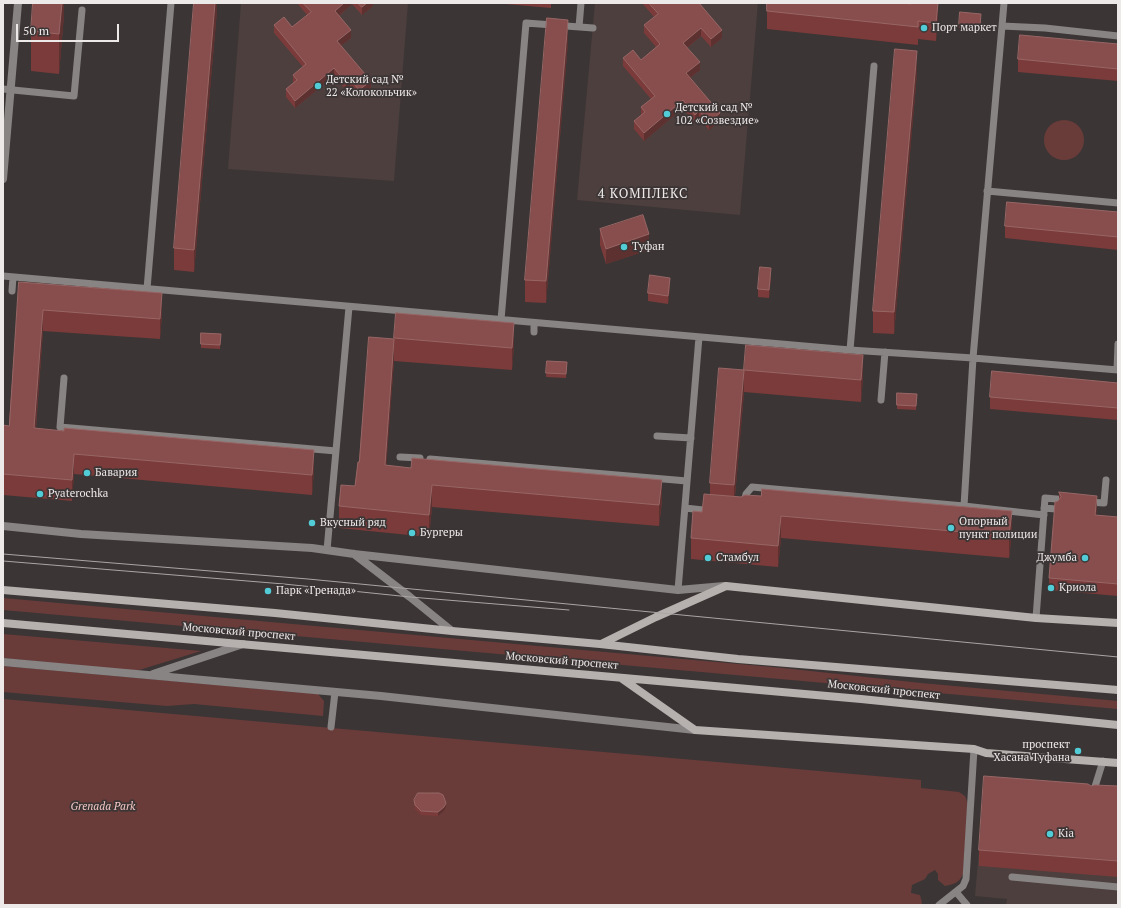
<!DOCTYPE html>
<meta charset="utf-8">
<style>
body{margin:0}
#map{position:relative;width:1121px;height:908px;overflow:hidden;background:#3c3535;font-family:"PT Serif",serif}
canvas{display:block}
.frame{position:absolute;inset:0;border:4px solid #eee9e9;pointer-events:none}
.scale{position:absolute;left:16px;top:24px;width:103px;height:18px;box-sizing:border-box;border:2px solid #eee9e9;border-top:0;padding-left:5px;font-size:12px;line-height:14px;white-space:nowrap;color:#eee9e9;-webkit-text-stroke:3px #3c3535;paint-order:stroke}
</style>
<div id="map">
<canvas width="1121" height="908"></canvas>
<div class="frame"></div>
<div class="scale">50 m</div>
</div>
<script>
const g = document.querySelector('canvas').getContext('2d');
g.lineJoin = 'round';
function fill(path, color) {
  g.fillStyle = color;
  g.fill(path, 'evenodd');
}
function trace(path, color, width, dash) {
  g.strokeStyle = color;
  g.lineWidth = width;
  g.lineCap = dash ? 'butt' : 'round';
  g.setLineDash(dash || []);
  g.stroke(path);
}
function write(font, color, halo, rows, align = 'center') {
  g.font = font + ' "PT Serif",serif';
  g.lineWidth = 3.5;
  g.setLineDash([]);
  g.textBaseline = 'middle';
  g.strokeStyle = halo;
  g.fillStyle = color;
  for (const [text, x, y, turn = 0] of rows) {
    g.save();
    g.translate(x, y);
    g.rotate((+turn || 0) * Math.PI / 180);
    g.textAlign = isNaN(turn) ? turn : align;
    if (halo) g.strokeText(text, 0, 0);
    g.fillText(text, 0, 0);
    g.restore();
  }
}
const built = new Path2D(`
 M241,3h167l-14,178 -166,-12z
 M595,3h163l-18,212 -163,-15z
 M985,782l133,12v111h-112l1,-6 -32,-3z`);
const green = new Path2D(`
 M1044 140a20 20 0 1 1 40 0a20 20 0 1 1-40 0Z
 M3,598l780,70 138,15 197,18v8l-1115,-99z
 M3,634l198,17 -65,20 -133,-13z
 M3,666l315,28 6,7 -1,15 -129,-12 -27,2 -164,-14z
 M3,699l918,81v8l38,4 6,4 3,8 -5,70c-4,9 -9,10 -18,12l-7,-6v-6l-3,-4 -7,4 -3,5 -13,6 -1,8 9,2 2,8 -2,2h-917z`);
const lane = new Path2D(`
 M1002,26l43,2 73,8
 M579,27l2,-24
 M3,89l71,7 8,-86
 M987,191l131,12
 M3,276l847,74 123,8 145,12
 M147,289l24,-286
 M12,291l1,-14
 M501,320l25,-297 67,5
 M534,332v-9
 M850,350l24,-284
 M1117,370l1,-26
 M64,378l-4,49 276,24
 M881,400l4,-48
 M657,436l34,2
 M400,457l20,1
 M430,459l257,22
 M1088,502l16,1 2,-23
 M744,503l2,-9 6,-7 212,19 9,-148 31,-355
 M964,506l80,9
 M685,508l27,3
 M1044,508l12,1
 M327,550l22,-243
 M678,590l21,-253
 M1036,618l9,-120 23,2
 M331,727l4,-35
 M1093,793l10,-32
 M1012,877l106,10
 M956,892l11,13
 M939,905l24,-19 3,-7 8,-130`);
const street = new Path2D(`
 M3,179l15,-176
 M3,526l78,8 231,14 42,6 324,36 46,-4
 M354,554l56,43 42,34
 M3,662l378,34 314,34
 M153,674l90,-30`);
const secondary = new Path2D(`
 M3,590l272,23 177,18 148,13 138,15 380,31
 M3,623l858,76 257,26
 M601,644l55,-27 70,-31 310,32 82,5
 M621,678l74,52 279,19 12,4 132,10`);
const tram = new Path2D(`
 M3,554l305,25 810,78
 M3,561l281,23 126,13 159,13`);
const wall = new Path2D(`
 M64,3v12l-5,59 -28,-3v-40z
 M217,3v7l-23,262 -20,-2v-22z
 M297,3h76v3l-11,9 -10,-11 -13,12 12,22 -10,8 30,43 -12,9 -9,-11 -4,3 -12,-14 -39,32 -9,-11v-8l7,-6v-8l10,-8 -29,-34v-8l18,2 15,-12z
 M494,3h57v5z
 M642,3h57l23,35 -11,9 -10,-11 -14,12 13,22 -10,8 30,43 -11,9 -10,-11 -4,4 -12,-15 -39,33 -10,-12v-8l7,-6v-8l10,-8 -28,-33v-8l18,2 15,-13 -12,-14v-8l10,-8z
 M938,3v13l-2,25 -18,-2v6l-151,-16v-18z
 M981,18l-1,12 -21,-2v-3z
 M568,42l-22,261 -21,-1v-22z
 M1118,44v37l-100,-9v-13z
 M917,73l-23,261 -21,-1v-22z
 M1118,212v38l-113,-12v-12z
 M600,229l49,21 -43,14 -6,-19z
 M771,276l-2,22 -11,-1v-8z
 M19,282l143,32 -2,25 -117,-8 -7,97 278,42 -2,25 -238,-21 -2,27 -69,-6v-70l6,1z
 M670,286l-2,18 -20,-3v-8z
 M396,313l118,32 -2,25 -118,-9 -8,104 276,36 -3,25 -227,-19 -3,30 -90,-9v-22l16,-20 4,-24 35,-123z
 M201,333l20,1 -1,15 -19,-1z
 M547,361l20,1 -1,16 -20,-1z
 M744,370l119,7 -2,25 -117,-10 -9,104 277,36 -3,26 -228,-20 -3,29 -87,-8v-21l11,-26 8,-18v-11z
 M1118,383v37l-128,-11v-12z
 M897,393l20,1 -1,16 -19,-1z
 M1059,492l38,16 -1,7 22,2v79l-69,-6v-12l10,-78z
 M1091,786h27v91l-139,-11v-16z
 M414,800l32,7 -2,4 -6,5 -17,-1 -6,-6z`);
const shadedWall = new Path2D(`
 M62,3h2v12l-5,59v-40z
 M215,3h2v7l-23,262v-22z
 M344,3h8v1l-17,15v-8z
 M367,3h6v3l-11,9v-8z
 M938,3v13l-2,25v-18z
 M568,20v22l-22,261v-22z
 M701,28v8l-18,15v-8z
 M351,30v8l-14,11v-8z
 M722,30v8l-11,9v-8z
 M917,51v22l-23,261v-22z
 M700,62v8l-14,11v-8z
 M334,68v8l-39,32v-7z
 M350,79v8l-4,3v-8z
 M371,81v8l-12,9v-8z
 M683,100v8l-39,33v-8z
 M699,111v8l-4,4v-8z
 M720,113v8l-11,9v-8z
 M649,234v16l-43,14v-15z
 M771,268v8l-2,22v-8z
 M670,278v8l-2,18v-8z
 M162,293v21l-2,25v-20z
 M43,310v21l-9,118v-21z
 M514,323v22l-2,25v-22z
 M394,339v22l-9,126v-22z
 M863,355v22l-2,25v-22z
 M744,370v22l-10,115v-22z
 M314,450v20l-2,25v-20z
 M74,454v20l-2,27v-21z
 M662,480v21l-3,25v-21z
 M432,485v22l-3,30v-22z
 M1097,496v12l-2,19v-12z
 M1012,511v21l-3,26v-22z
 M781,516v22l-3,29v-21z
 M446,803v4l-2,4 -6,5v-4z`);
const building = new Path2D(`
 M33,3h29l-3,31 -28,-3z
 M194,3h21l-21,247 -20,-2z
 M303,3h41l-9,8 16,19 -14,11 34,40 -12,9 -9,-11 -4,3 -12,-14 -39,33 -9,-12 11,-9 -4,-5 13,-11 -32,-39 10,-8 8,10 19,-15z
 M358,3h9l-5,4z
 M649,3h50l23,27 -11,9 -10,-11 -18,15 17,19 -14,11 34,40 -11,9 -10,-11 -4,4 -12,-15 -39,33 -10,-12 11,-9 -4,-5 14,-11 -32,-38 10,-8 8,10 19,-16 -16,-19 14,-11z
 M767,3h134l10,1v-1h27l-2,20 -18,-2v6l-151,-16z
 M960,12l21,2 -1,12 -21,-1z
 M547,18l21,2 -22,261 -21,-1z
 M1020,35l98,9v25l-100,-10z
 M895,49l22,2 -23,261 -21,-1z
 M1007,202l111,10v25l-113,-11z
 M643,215l6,19 -43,15 -6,-20z
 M760,267l11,1 -2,22 -11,-1z
 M650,275l20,3 -2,18 -20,-3z
 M19,282l143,11 -2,26 -117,-9 -9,118 30,3v-3l250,22 -2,25 -238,-21 -2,26 -69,-6v-49l6,1z
 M396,313l118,10 -2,25 -118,-10z
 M201,333l20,1 -1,11 -19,-1z
 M369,337l25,2 -9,126 26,3 1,-10 250,22 -3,25 -227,-20 -3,30 -90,-9 2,-21 14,1 3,-24h1z
 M746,345l117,10 -2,25 -117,-10z
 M547,361l20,1 -1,12 -20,-1z
 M719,368l25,2 -10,115 -24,-2z
 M992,371l126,12v25l-128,-11z
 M897,393l20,1 -1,12 -19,-1z
 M762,489l250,22 -3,25 -228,-20 -3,30 -87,-8 2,-27 9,1 2,-18 37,3 4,-2 16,1z
 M1059,492l38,4 -2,19 23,2v67l-69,-6 6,-76 3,-1 3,-4z
 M984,776l104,8 3,2 4,-1 23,1v75l-139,-11z
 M418,793h21l4,2 3,8 -2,4 -6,5 -17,-1 -6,-6 -1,-5z`);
const markers = [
 [924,28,4,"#52ccd6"],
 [318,86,4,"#52ccd6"],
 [667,114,4,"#52ccd6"],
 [624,247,4,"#52ccd6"],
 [87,473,4,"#52ccd6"],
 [40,494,4,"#52ccd6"],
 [312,523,4,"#52ccd6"],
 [951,528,4,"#52ccd6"],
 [412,533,4,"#52ccd6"],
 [708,558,4,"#52ccd6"],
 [1085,558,4,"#52ccd6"],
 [1051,588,4,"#52ccd6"],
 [268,591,4,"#52ccd6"],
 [1078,751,4,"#52ccd6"],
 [1050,834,4,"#52ccd6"]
];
const poiNames = [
 ["Порт маркет",932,28],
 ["Детский сад №",326,80],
 ["22 «Колокольчик»",326,93],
 ["Детский сад №",675,108],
 ["102 «Созвездие»",675,121],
 ["Туфан",632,247],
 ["Бавария",95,473],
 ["Pyaterochka",48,494],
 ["Опорный",959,522],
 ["пункт полиции",959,535],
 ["Вкусный ряд",320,523],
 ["Бургеры",420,533],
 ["Стамбул",716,558],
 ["Джумба",1077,558,"right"],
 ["Криола",1059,588],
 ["Парк «Гренада»",276,591],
 ["проспект",1070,745,"right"],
 ["Хасана Туфана",1070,758,"right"],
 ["Kia",1058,834]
];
const streetNames = [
 ["Московский проспект",239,632,5],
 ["Московский проспект",562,661,5],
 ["Московский проспект",884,690,6]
];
const parkNames = [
 ["Grenada Park",103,807]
];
const quarterNames = [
 ["4 КОМПЛЕКС",643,194]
];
fill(built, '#4c3f3e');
fill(green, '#693c3a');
trace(lane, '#888484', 7);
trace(street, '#888484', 8);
trace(secondary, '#b6b0af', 8);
trace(tram, '#aba5a5', 1);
fill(wall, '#7b3b3a');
fill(shadedWall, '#5c3130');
fill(building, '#874e4d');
trace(building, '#976665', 1);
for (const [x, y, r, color] of markers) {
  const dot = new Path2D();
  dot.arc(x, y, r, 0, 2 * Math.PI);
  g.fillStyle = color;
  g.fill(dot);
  trace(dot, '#3c3535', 1.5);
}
write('11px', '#eee9e9', '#3c3535', poiNames, 'left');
write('11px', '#eee9e9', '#3c3535', streetNames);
write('italic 11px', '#f4c8c4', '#3c3535', parkNames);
g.letterSpacing = '1px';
write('13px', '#eee9e9', '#3c3535', quarterNames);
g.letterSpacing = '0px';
</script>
